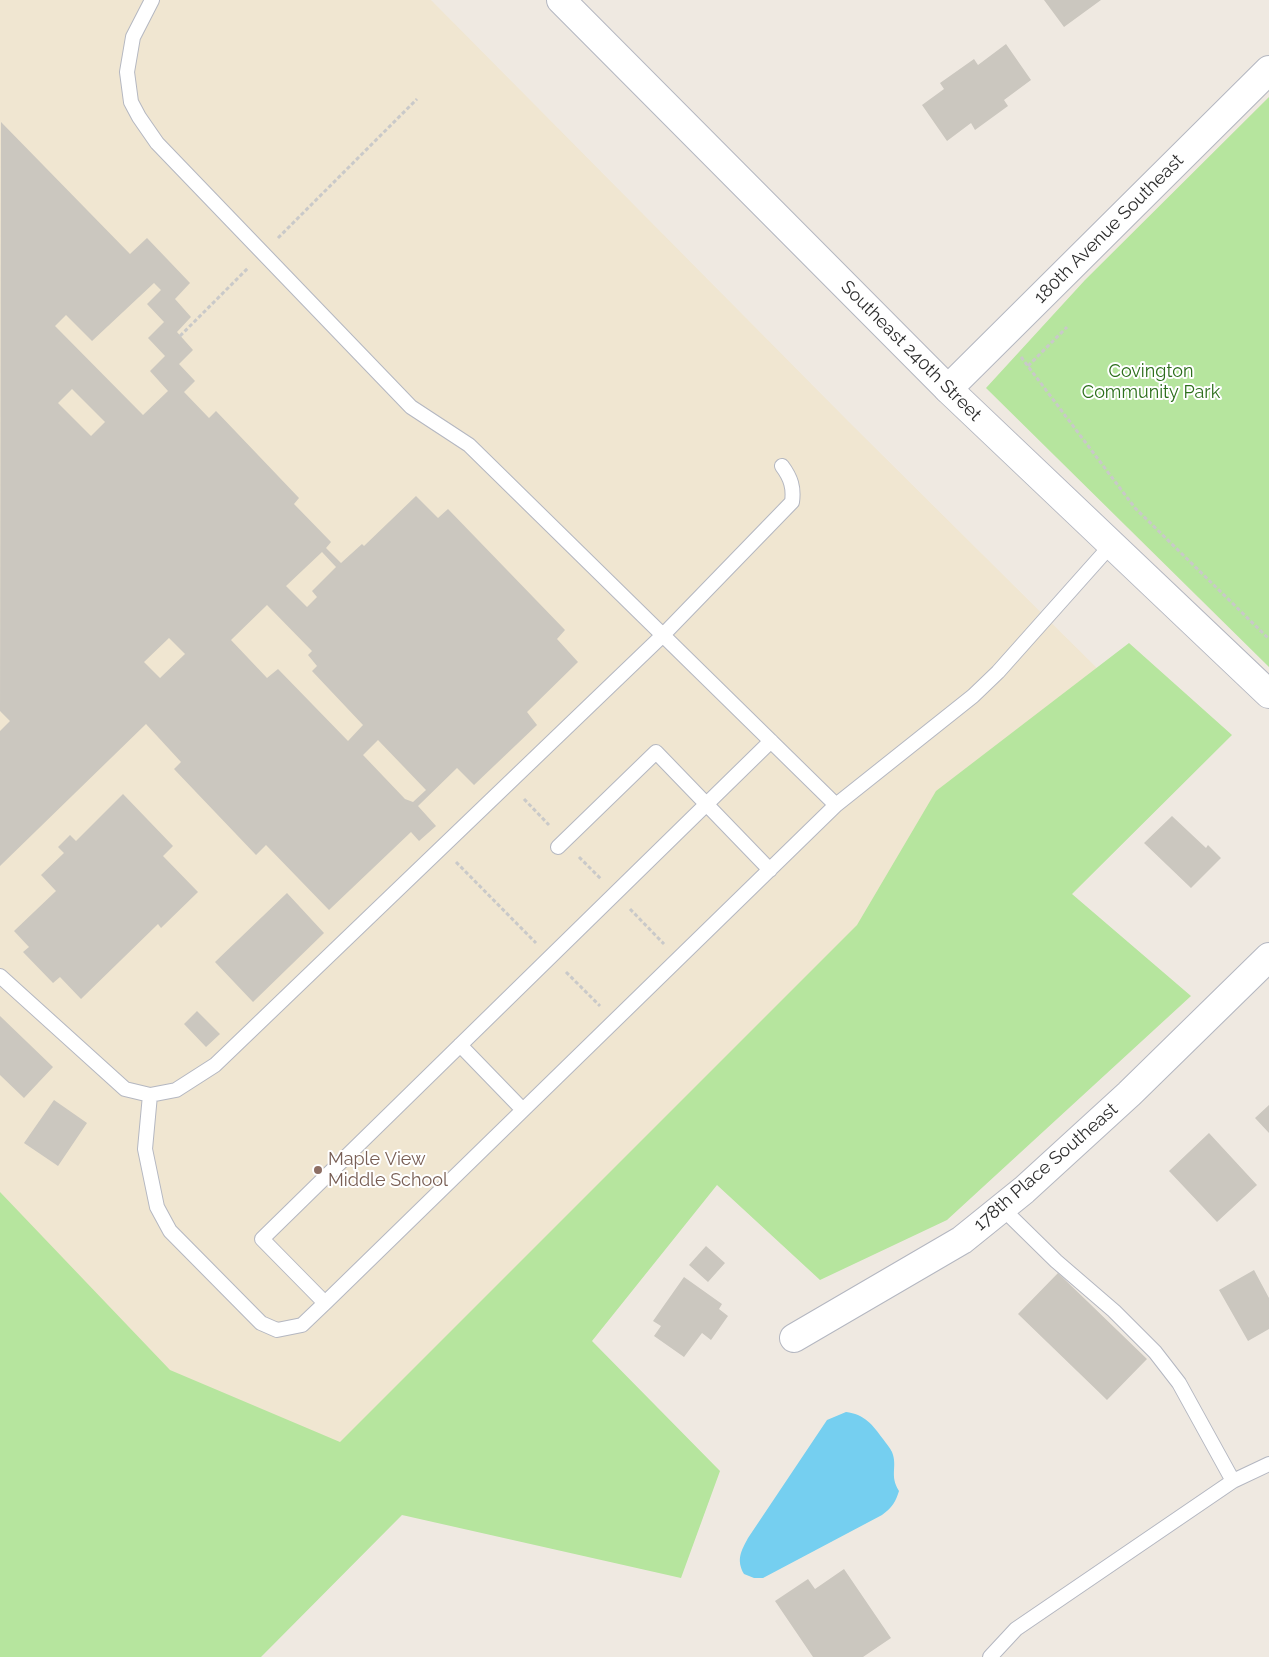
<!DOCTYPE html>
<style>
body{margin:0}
canvas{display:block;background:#efe9e1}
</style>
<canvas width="1269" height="1657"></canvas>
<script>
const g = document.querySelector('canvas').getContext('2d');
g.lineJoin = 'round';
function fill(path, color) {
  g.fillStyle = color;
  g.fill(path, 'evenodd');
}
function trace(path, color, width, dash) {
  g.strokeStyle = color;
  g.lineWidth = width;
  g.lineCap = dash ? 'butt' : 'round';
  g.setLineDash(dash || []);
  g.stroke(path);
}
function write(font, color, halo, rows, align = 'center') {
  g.font = font + ' Raleway,sans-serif';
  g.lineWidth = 4;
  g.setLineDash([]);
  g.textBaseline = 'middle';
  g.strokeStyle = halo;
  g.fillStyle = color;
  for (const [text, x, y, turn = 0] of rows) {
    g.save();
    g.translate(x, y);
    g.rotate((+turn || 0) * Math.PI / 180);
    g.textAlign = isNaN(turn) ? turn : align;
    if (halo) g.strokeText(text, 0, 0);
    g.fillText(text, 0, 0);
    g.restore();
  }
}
const education = new Path2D(`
 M0,0h431l419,423 263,261 -953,973h-160z`);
const green = new Path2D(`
 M1269,97v570l-283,-279 99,-108z
 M1129,643l103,92 -160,159 119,102 -244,224 -127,60 -103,-95 -125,156 128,130 -39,107 -279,-63 -141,142h-261v-465l170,178 170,72 517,-517 79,-134z`);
const water = new Path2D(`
 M846,1412c18,2 27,13 37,27 3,4 7,9 9,13 6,15 -3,23 7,39 -3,10 -7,17 -17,24l-119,63h-9l-10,-4c-8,-14 -3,-23 4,-36l79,-118z`);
const building = new Path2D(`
 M1044,0h57l-37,27z
 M1006,44l25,36 -27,20 4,6 -33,24 -4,-7 -24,18 -25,-36 22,-16 -4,-6 34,-24 4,6z
 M1,122l129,132 17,-16 43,45 -15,16 16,18 -14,15 16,18 -14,14 16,17 -11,11 25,26 7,-7 83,87 -5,6 37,38 -5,6 15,15 21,-19 2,2 52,-50 22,22 10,-9 117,121 -8,9 21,23 -51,50 10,13 -63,60 -17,-17 -39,38 18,20 -17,15 -8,-9 -82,78 -63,-65 -10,10 -82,-86 7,-7 -35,-38 -146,142v-135l10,-10 -10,-10zM154,283l7,7 -14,14 17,18 -16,16 17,18 -15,15 18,20 -25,24 -88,-89 11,-11 26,26zM72,389l33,33 -14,14 -33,-33zM322,552l14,15 -24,24 5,6 -10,10 -21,-21zM267,605l45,46 -4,4 9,11 -5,5 51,54 -15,16 -70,-72 -11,9 -36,-38zM169,638l16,16 -25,24 -16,-16zM378,740l48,50 -13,12 -8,-3 -42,-44z
 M123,794l50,52 -10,10 35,36 -37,36 -3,-4 -77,75 -21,-22 -7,6 -30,-31 6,-5 -15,-16 42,-40 -15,-16 23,-22 -6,-6 12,-12 6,6z
 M1172,816l34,32 2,-3 13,13 -30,30 -47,-45z
 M287,893l37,40 -71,69 -38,-40z
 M197,1011l23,23 -14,13 -22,-23z
 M0,1016l53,51 -29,31 -24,-23z
 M54,1100l33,23 -29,43 -34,-23z
 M1269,1105v28l-14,-15z
 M1209,1133l48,52 -40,37 -48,-51z
 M706,1246l19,17 -17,19 -19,-17z
 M1254,1270l15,28v31l-21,12 -29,-51z
 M1058,1273l89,86 -40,41 -89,-86z
 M684,1277l38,27 -3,5 9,7 -17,24 -9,-7 -18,24 -30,-21 7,-10 -8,-5z
 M844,1569l47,69 -28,19h-50l-38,-56 33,-22 7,10z`);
const path = new Path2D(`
 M278,238l139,-139
 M180,336l69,-69
 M1021,357l114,151 134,131
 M1028,366l39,-39
 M524,799l25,26
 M579,857l22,22
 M456,862l80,81
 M630,909l34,35
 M566,972l34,34`);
const service = new Path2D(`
 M152,0l-19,37 -6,35 4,30 8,15 18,26 254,264 58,38 367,360 137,-109 25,-24 114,-128
 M771,741l-509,498 63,64 511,-498
 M558,847l98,-95 114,118
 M0,976l125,113 25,6 26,-5 39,-25 448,-430 129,-133c2,-14 -1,-24 -10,-36
 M460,1045l63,65
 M150,1095l-5,54 12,58 13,24 91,92 16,7 25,-5 23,-22
 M1002,1208l54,53 58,50 41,41 24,31 54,98
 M990,1657l26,-28 217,-148 36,-17`);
const minor = new Path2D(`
 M794,1338l168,-98 62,-50 105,-96 140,-137`);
const tertiary = new Path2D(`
 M948,389l321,-319`);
const secondary = new Path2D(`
 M561,0l387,389 321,305`);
const markers = [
 [318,1170,5,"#8d6e63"]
];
const streetNames = [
 ["180th Avenue Southeast",1109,229,-45],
 ["Southeast 240th Street",911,351,45],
 ["178th Place Southeast",1046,1167,-41]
];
const parkNames = [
 ["Covington",1151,372],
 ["Community Park",1151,393]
];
const educationNames = [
 ["Maple View",328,1160],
 ["Middle School",328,1181]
];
fill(education, '#f0e6d1');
fill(green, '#b6e59e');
fill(water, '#75cff0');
fill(building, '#cbc7bf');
trace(service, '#b4b7c1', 16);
trace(minor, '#b4b7c1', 30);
trace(tertiary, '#b4b7c1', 30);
trace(secondary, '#b4b7c1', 30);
trace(path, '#c9c9c9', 3, [4, 2.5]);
trace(service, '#fff', 14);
trace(minor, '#fff', 28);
trace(tertiary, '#fff', 28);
trace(secondary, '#fff', 28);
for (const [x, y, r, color] of markers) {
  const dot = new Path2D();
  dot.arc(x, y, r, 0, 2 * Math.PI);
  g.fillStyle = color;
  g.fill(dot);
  trace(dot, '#fff', 2);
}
write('18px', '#2e2e2e', '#fff', streetNames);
write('18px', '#2c6e1b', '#fff', parkNames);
write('18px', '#785e54', '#fff', educationNames, 'left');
</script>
